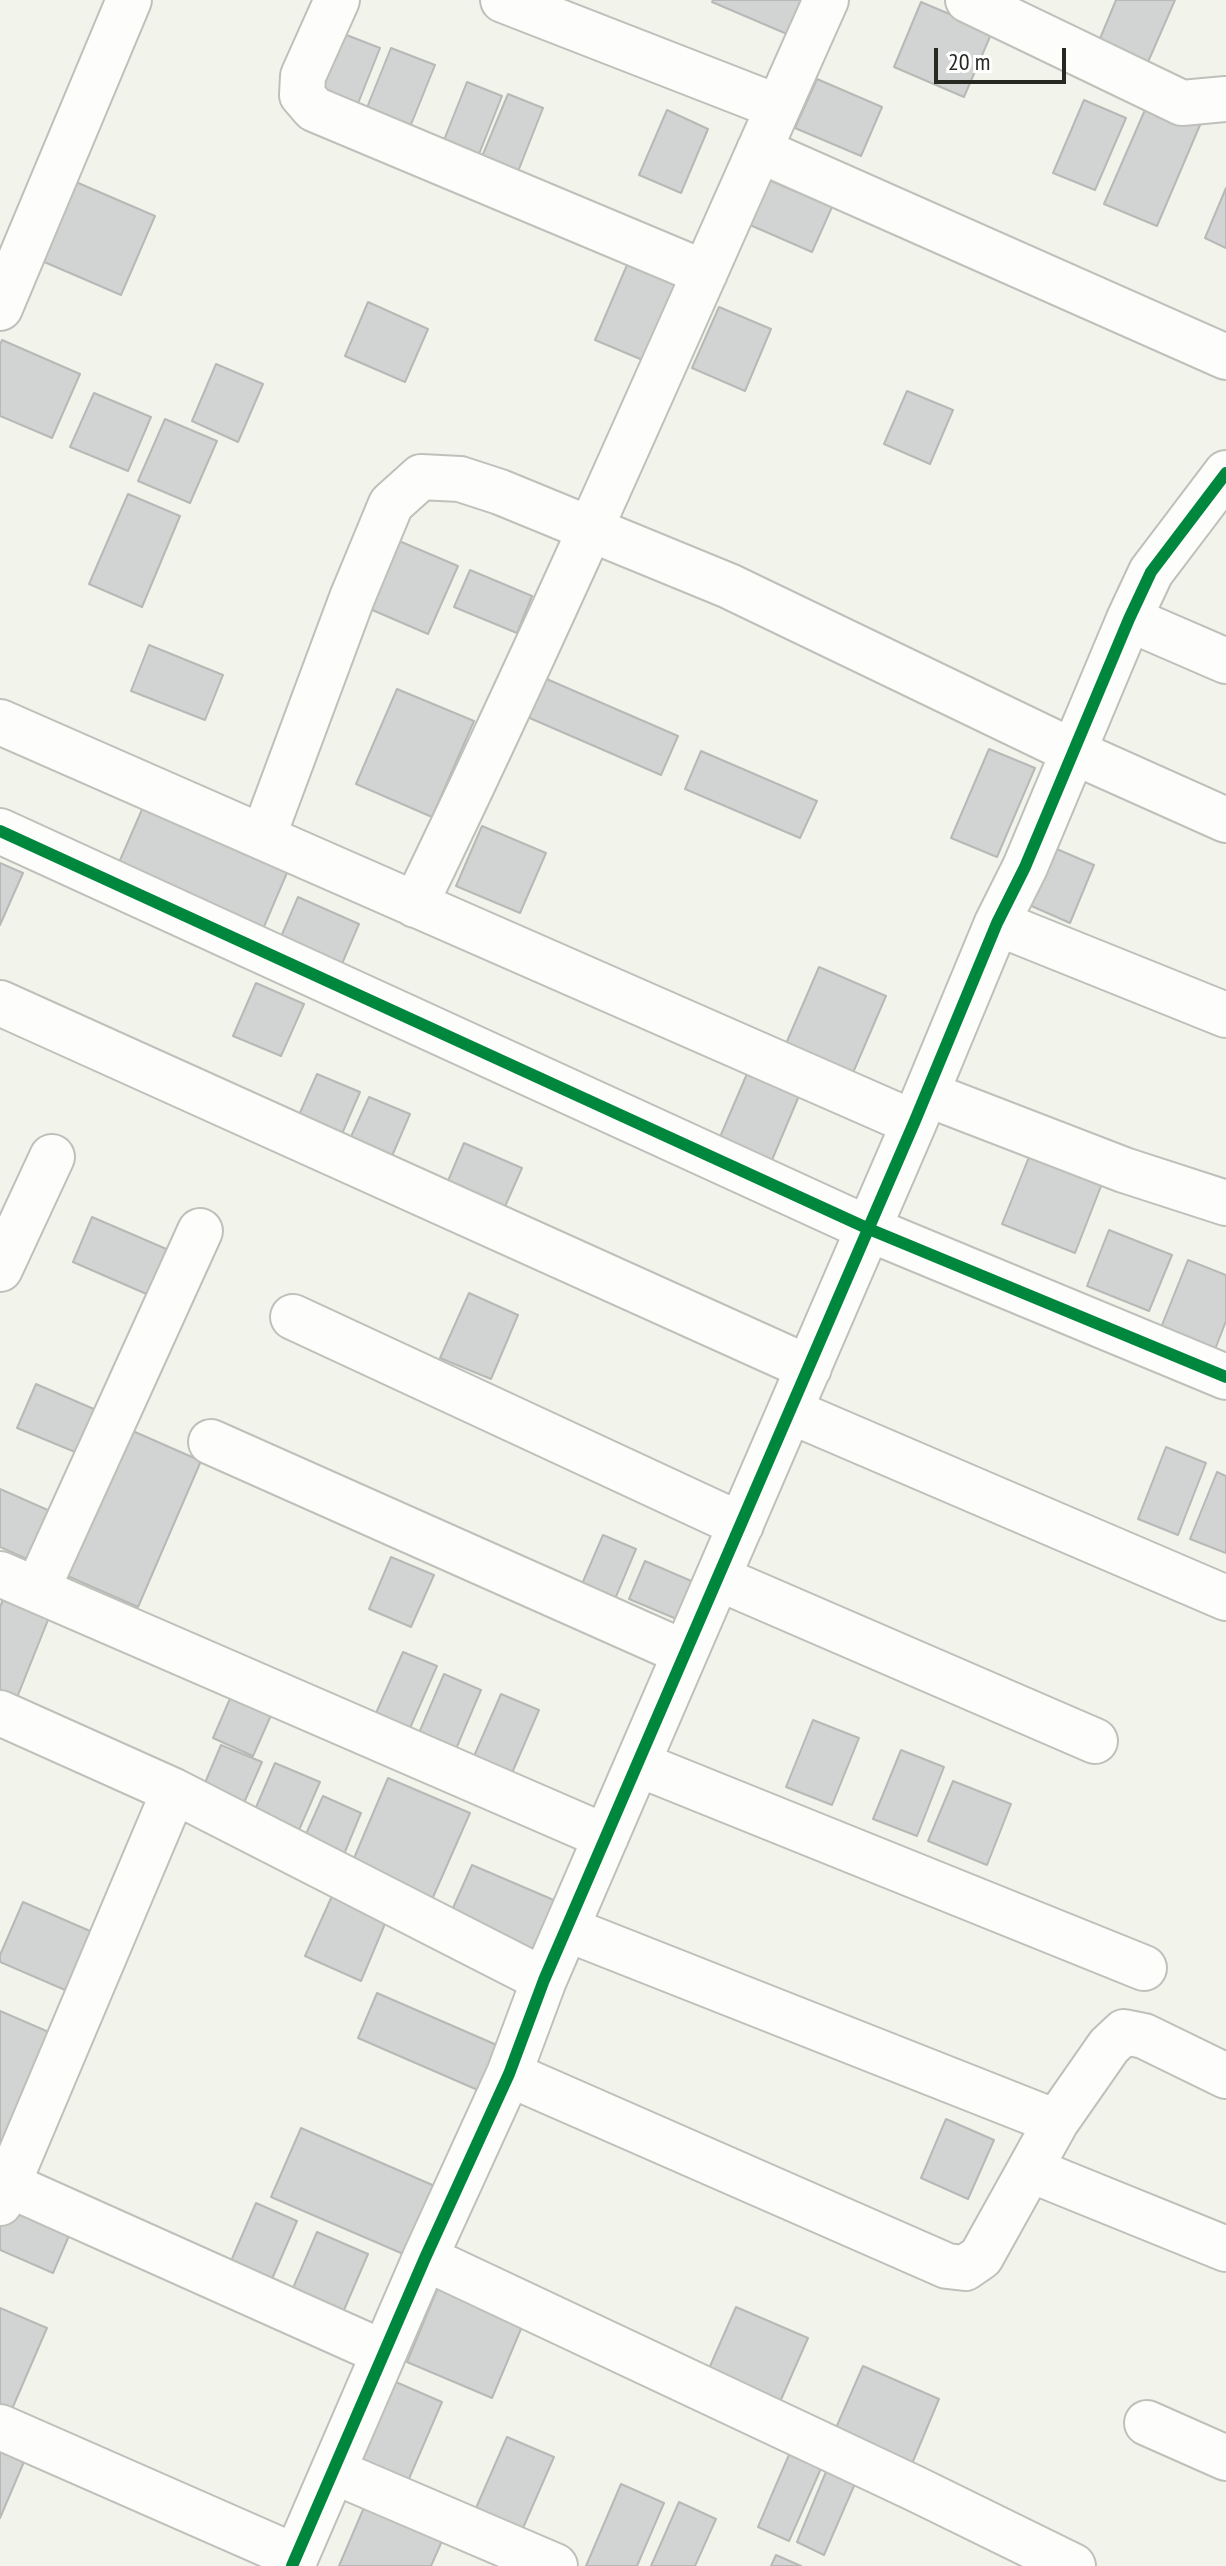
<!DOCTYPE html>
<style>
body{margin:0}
#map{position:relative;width:1226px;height:2566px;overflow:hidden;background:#f2f4eb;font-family:"PT Sans Narrow",sans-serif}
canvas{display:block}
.scale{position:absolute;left:934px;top:48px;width:132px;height:36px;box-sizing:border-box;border:4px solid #272822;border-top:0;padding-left:10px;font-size:24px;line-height:28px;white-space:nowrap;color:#272822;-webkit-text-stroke:6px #fff;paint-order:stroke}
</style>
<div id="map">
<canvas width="1226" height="2566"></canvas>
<div class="scale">20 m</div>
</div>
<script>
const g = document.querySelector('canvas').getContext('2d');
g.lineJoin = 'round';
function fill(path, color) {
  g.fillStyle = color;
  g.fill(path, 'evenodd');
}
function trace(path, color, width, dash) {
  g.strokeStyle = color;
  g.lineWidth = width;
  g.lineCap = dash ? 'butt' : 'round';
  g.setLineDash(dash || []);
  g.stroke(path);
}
const building = new Path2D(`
 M713,0h97l-16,37 -82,-35z
 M1116,0h59l-27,62 -49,-21z
 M921,2l71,30 -28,65 -70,-30z
 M331,29l49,19 -23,58 -48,-19z
 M391,48l44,17 -27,67 -44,-17z
 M817,79l65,28 -21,49 -66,-28z
 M467,82l35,14 -23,58 -35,-14z
 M508,94l35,14 -26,66 -36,-15z
 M1084,100l42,18 -31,72 -42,-17z
 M1148,103l52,22 -43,101 -53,-22z
 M667,110l41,19 -27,64 -42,-18z
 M69,179l86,37 -34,79 -86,-37z
 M769,180l63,27 -20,45 -62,-27z
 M1226,188v60l-21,-10z
 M633,251l49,22 -37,88 -50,-21z
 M368,302l60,27 -23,53 -60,-26z
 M719,307l52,22 -26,62 -53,-23z
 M2,340l78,34 -28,64 -52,-22v-71z
 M216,364l47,20 -25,58 -46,-21z
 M907,391l46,19 -23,54 -46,-20z
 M94,393l57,24 -23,54 -58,-24z
 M165,419l52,22 -27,62 -52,-22z
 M128,494l52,22 -38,91 -53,-23z
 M392,538l66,28 -30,68 -65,-28z
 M470,570l62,26 -15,37 -63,-26z
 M149,645l74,30 -18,45 -74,-29z
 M542,677l136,59 -17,39 -136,-59z
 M397,689l77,32 -42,96 -76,-33z
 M989,749l46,19 -38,89 -46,-19z
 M701,751l116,50 -17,37 -115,-49z
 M147,798l145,63 -32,75 -146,-62z
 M482,826l64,27 -26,60 -64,-27z
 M1052,847l42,18 -24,58 -43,-19z
 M0,863l23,10 -23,52z
 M298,897l61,27 -21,49 -61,-27z
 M819,967l67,29 -34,79 -67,-29z
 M256,983l48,21 -23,52 -48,-20z
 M749,1069l52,22 -29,69 -52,-23z
 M317,1074l43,18 -25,58 -43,-19z
 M369,1097l41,17 -24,56 -42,-18z
 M464,1143l58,25 -23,52 -57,-25z
 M1031,1152l72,29 -28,72 -73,-29z
 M92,1217l86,37 -20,45 -85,-37z
 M1109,1230l63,25 -23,56 -62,-25z
 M1188,1260l38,15v46l-12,31 -54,-22z
 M469,1293l49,22 -27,64 -51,-21z
 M36,1384l74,32 -18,43 -75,-31z
 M126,1428l75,33 -63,146 -75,-33z
 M1166,1447l40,16 -28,72 -40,-16z
 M1217,1472l9,4v77l-36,-14z
 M0,1489l59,26 -21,49 -38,-17z
 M603,1535l33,14 -24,57 -33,-15z
 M391,1557l43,18 -23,52 -42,-18z
 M645,1561l51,22 -17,37 -50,-21z
 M7,1590l45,20 -36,90 -16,-6v-87z
 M403,1652l34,14 -27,62 -34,-15z
 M444,1674l37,16 -25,59 -37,-16z
 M235,1687l41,17 -23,52 -40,-18z
 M501,1694l38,16 -30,70 -38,-17z
 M813,1720l46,18 -27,67 -46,-18z
 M221,1745l41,17 -23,52 -40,-17z
 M901,1750l43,17 -27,69 -44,-17z
 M275,1763l45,19 -25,57 -44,-20z
 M388,1778l82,35 -40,91 -81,-34z
 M953,1781l58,23 -24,61 -59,-24z
 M323,1796l38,17 -19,46 -40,-16z
 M472,1865l91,39 -26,61 -92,-39z
 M332,1896l55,23 -26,62 -56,-25z
 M23,1902l74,32 -25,59 -72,-31v-7z
 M377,1993l122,53 -19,45 -122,-53z
 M0,2011l58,25 -58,134z
 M946,2119l48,21 -26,59 -47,-21z
 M301,2128l136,59 -29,69 -137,-59z
 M15,2190l62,27 -24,56 -53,-23v-25z
 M256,2203l41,18 -28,65 -41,-18z
 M317,2232l51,22 -30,70 -51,-22z
 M441,2280l85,37 -34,81 -85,-36z
 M736,2307l72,31 -32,73 -72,-31z
 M0,2308l47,20 -35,81 -12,-5z
 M863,2366l76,33 -30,72 -77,-34z
 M389,2379l53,23 -34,79 -53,-24z
 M507,2437l47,20 -38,87 -47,-20z
 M0,2446l26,11 -26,61z
 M791,2450l32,14 -34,77 -31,-14z
 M828,2467l29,12 -33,76 -27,-13z
 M621,2484l43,19 -27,63h-51z
 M368,2498l78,34 -15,34h-92z
 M679,2502l37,17 -21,47h-44z
 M776,2555l25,11h-30z`);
const minor = new Path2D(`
 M337,0l-34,76 -1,19 12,14 391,164
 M503,0l275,107
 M968,0l214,103 44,-4
 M759,150l467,207
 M0,308l129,-308
 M1129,619l97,42
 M0,722l914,401
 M0,831l869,398 357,148
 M263,837l89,-239 39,-94 30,-27 39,2 40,13 229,94 345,166 152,68
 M415,905c145,-299 276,-603 411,-905
 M997,923l229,92
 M0,1003l809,365
 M927,1094l197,76 102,33
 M0,1269l52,-112
 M293,1317l448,208
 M790,1411l436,187
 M211,1442l474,211
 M0,1574l606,263
 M718,1578l377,163
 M37,1590l163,-359
 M0,1713l174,78 370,189
 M638,1764l506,204
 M567,1929l489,193
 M509,2074l438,192 18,2 16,-11 75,-135 53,-76 15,-14 20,4 82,40
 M1031,2170l195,79
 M0,2181l384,172
 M0,2203l174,-412
 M425,2258l491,231 157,77
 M1147,2423l79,35
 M0,2427l296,130
 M333,2471l222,95
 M292,2566l133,-308 84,-184 35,-94 370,-857 83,-200 28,-56 104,-248 22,-47 75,-99`);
const cycleway = new Path2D(`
 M0,831l869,398 357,148
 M292,2566l133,-308 84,-184 35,-94 370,-857 83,-200 28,-56 104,-248 22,-47 75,-99`);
fill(building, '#d2d4d3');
trace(building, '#b7b9b7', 2);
trace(minor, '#bec0ba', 48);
trace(minor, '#fdfdfc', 44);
trace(cycleway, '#00873e', 12);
</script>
